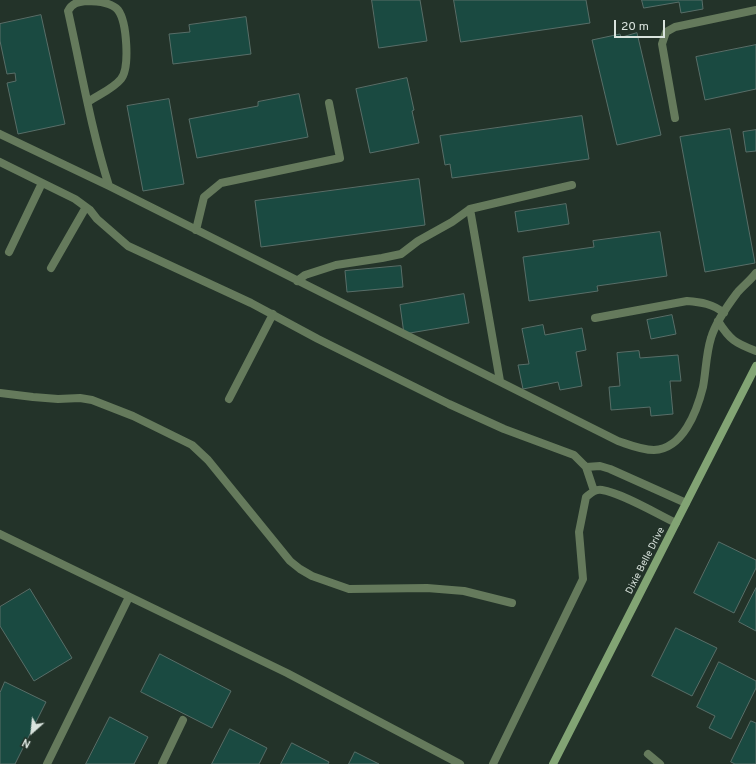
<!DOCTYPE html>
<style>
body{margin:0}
#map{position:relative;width:756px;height:764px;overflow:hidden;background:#233329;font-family:Overpass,sans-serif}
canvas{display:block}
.north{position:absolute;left:12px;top:712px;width:40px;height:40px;-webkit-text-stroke:3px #233329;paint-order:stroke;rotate:207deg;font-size:11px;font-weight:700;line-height:16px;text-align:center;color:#d9e3dd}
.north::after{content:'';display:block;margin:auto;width:14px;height:18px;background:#d9e3dd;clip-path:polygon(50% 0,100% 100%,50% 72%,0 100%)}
.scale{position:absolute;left:614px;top:20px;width:51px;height:18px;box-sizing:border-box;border:2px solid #d9e3dd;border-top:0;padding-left:5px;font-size:12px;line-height:14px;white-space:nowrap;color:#d9e3dd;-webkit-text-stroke:3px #233329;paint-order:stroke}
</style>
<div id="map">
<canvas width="756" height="764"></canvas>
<div class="north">N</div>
<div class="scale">20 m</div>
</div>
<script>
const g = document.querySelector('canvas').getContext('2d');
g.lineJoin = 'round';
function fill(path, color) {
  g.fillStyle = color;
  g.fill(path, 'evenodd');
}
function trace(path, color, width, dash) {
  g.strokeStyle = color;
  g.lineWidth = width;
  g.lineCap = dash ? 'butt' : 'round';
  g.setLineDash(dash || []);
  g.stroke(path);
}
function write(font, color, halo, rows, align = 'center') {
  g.font = font + ' Overpass,sans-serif';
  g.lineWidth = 4;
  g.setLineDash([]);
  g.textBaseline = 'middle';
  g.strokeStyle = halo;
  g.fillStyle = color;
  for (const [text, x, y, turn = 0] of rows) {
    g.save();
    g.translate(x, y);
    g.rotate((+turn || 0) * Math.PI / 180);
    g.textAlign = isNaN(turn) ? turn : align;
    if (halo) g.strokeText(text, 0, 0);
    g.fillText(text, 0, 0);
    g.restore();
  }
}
const building = new Path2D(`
 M372,0h48l7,41 -48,7z
 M454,0h132l4,23 -129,19z
 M642,0h60l1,9 -22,4 -2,-11 -35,6z
 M41,15l24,109 -47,10 -11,-51 9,-2 -1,-8 -8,1 -7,-33v-17z
 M246,17l5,37 -78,10 -4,-30 21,-2 -1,-7z
 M637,33l24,102 -44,10 -25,-105 28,-6 1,3z
 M756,45v44l-51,11 -9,-43z
 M407,78l7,32 -2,1 7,32 -49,10 -14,-64z
 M299,94l9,43 -111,21 -8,-39 69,-13v-4z
 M169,99l15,85 -41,7 -16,-85z
 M582,116l7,43 -137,19 -2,-14 -5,1 -5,-29z
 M730,129l25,134 -50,9 -25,-135z
 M756,130v21l-10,1 -3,-20z
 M419,179l6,46 -164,22 -6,-46z
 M566,204l3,20 -51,8 -3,-20z
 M660,232l7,44 -70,10 1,5 -69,10 -6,-44 71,-10 -1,-6z
 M401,266l2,21 -56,5 -2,-21z
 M464,294l5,29 -65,11 -4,-29z
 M672,315l4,19 -25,5 -4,-19z
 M543,325l2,10 37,-7 4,22 -10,2 6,34 -22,4 -2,-8 -35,7 -5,-24 11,-1 -7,-35z
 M639,351l1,7 38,-3 3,26h-11l3,33 -22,2 -1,-9 -39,3 -2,-23 11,-1 -3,-33z
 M719,542l37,18v8l-22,45 -40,-20z
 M756,588v43l-17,-9z
 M30,589l42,69 -38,23 -34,-55v-19z
 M676,628l41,20 -25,48 -40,-20z
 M160,654l71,37 -19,37 -71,-36z
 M719,662l37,19v7l-25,51 -22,-11 6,-12 -18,-9z
 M5,682l41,20 -31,62h-15v-71z
 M110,717l38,20 -14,27h-48z
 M751,721l5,2v41h-21l-4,-2z
 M230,729l37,19 -8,16h-47z
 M292,743l37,19 -1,2h-47z
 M355,752l24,12h-30z`);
const lane = new Path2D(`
 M88,102c10,-7 25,-13 33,-23 9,-11 6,-57 -3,-69 -7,-8 -22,-9 -32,-9 -8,1 -14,2 -18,10 13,58 23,118 41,175
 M675,118l-13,-74 4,-12 9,-5 81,-17
 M0,134l109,52 509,255c12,4 23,9 36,9 29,-1 43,-39 49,-63 3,-16 3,-33 8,-49 4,-14 17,-33 26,-45 6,-7 13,-12 19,-20
 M0,162l75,37 15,11 7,9 31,27 123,57 67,36 131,65 55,25 70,26 12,12 8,24
 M196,230l8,-33 17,-14 119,-25 -11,-55
 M9,252l33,-69
 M51,268l35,-61
 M297,281l8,-6 31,-10 46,-7 19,-4 17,-13 34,-19 18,-13
 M595,318l92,-17c14,1 26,3 37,12
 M718,321c12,19 17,22 38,30
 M500,381l-30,-172 102,-24
 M0,393l33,4 25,2 22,-1 12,2 41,16 59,29 16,15 82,101 10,8 12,7 37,13 78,-1 37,3 48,12
 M229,399l44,-85
 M586,467l14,-1 10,3 76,34
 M0,534l287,139 173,91
 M47,764l82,-167
 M162,764l21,-44
 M493,764l90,-185 -4,-47 7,-35c5,-4 9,-8 16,-7 20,3 55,24 74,33`);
const street = new Path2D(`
 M648,754l12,10`);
const secondary = new Path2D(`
 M553,764l203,-398`);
const streetNames = [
 ["Dixie Belle Drive",646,561,-63]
];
fill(building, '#1a4a41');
trace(building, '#586e68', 1);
trace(lane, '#657a5c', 8);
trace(street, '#657a5c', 8);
trace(secondary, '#82a474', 8);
write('10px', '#d9e3dd', '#233329', streetNames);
</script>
